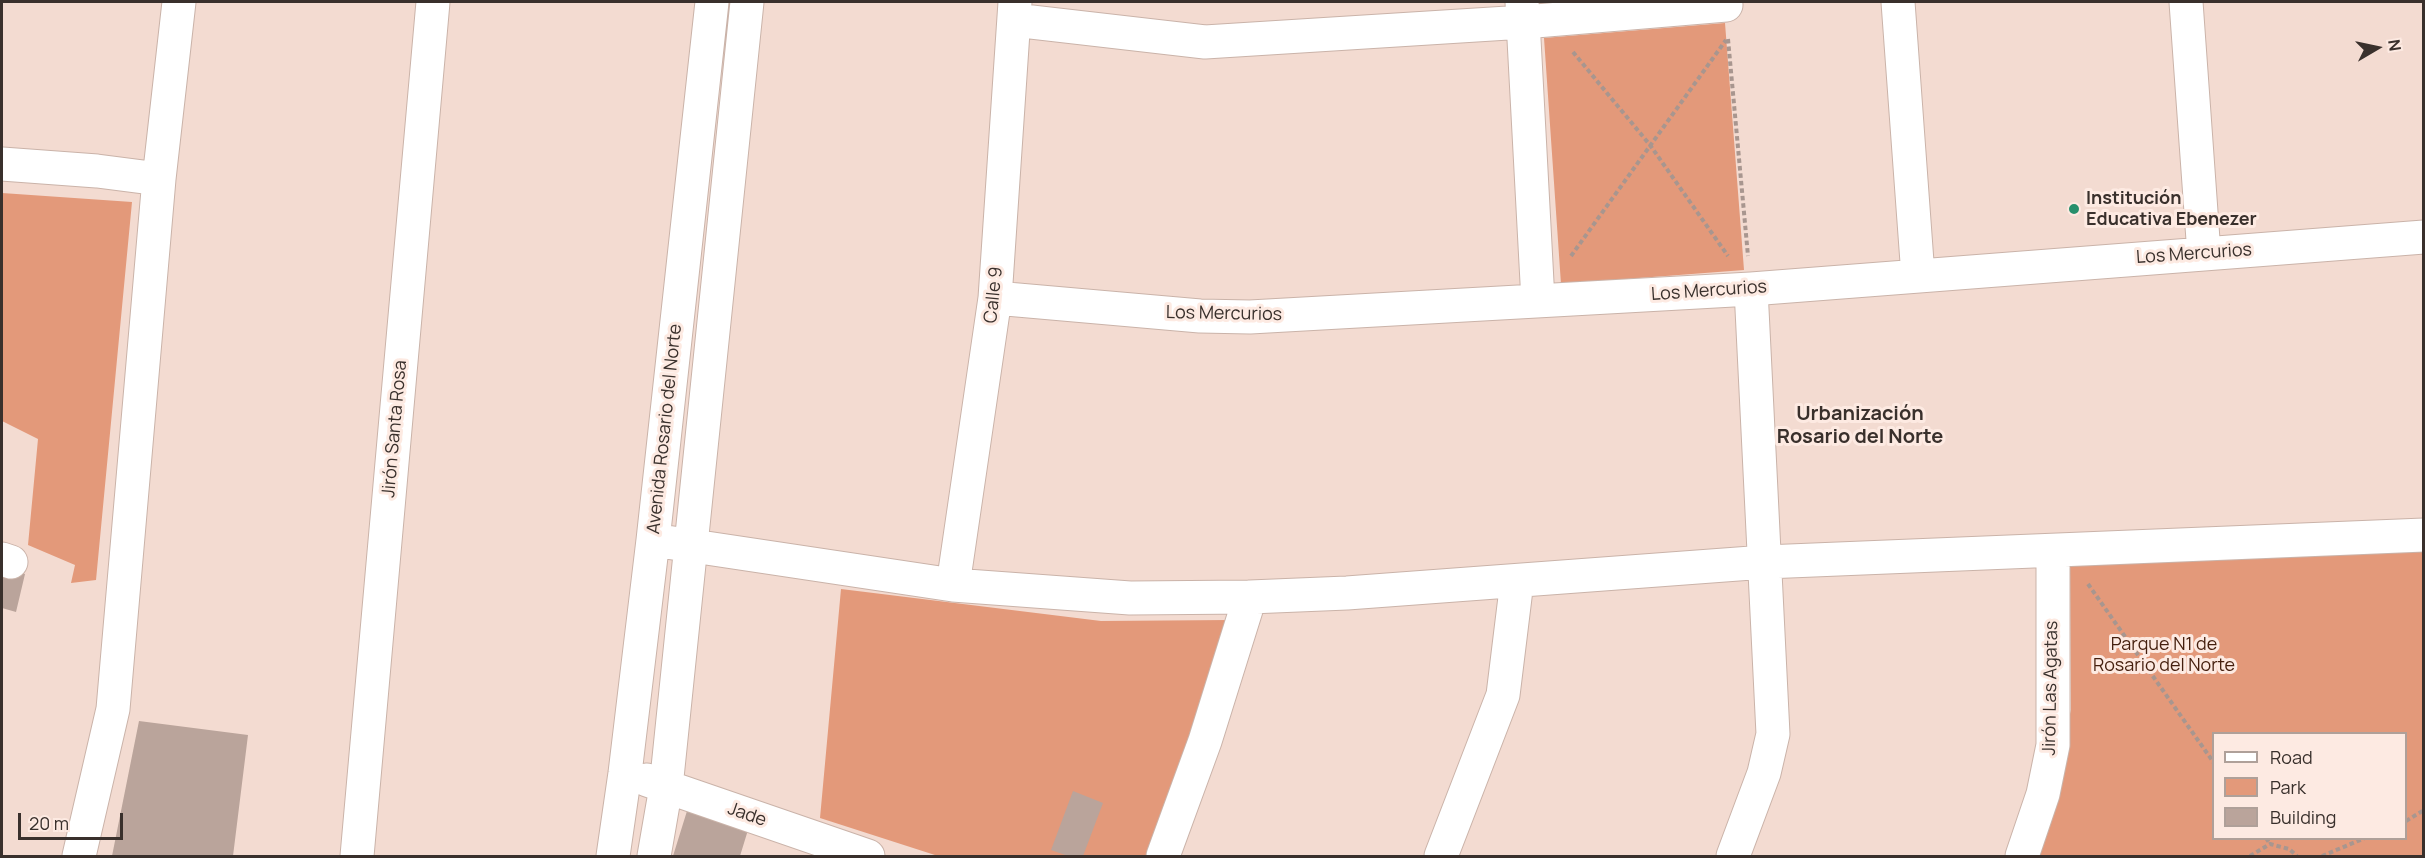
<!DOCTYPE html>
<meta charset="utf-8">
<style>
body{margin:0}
#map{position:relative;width:2425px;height:858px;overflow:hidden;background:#f3dbd1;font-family:Manrope,sans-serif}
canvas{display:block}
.frame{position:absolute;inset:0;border:3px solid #39302c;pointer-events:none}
.legend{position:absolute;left:2212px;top:732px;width:195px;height:108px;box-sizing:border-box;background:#fdeae2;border:2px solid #afa099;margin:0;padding:8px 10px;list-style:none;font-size:18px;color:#39302c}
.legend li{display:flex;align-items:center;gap:12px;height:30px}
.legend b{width:30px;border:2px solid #afa099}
.north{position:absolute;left:2347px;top:18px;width:60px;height:60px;-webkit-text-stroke:4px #fdeae2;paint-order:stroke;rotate:81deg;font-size:16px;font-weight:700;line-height:24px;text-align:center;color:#39302c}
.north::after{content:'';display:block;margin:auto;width:21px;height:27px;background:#39302c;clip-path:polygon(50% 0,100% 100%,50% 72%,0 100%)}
.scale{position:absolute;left:18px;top:813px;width:105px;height:27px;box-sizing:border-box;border:3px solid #39302c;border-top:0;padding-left:8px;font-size:18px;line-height:21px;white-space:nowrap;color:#39302c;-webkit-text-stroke:4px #fdeae2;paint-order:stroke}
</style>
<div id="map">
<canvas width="2425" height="858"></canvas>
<div class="frame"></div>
<ul class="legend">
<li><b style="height:8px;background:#fff"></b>Road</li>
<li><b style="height:16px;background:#e3997a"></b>Park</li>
<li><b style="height:16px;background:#baa49b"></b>Building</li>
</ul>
<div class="north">N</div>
<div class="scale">20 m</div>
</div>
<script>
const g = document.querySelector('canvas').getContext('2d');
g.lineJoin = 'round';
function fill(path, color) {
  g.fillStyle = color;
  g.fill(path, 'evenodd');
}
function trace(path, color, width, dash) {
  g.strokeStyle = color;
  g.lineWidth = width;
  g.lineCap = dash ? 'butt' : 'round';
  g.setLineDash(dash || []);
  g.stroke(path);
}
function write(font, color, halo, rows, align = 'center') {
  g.font = font + ' Manrope,sans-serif';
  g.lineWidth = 6;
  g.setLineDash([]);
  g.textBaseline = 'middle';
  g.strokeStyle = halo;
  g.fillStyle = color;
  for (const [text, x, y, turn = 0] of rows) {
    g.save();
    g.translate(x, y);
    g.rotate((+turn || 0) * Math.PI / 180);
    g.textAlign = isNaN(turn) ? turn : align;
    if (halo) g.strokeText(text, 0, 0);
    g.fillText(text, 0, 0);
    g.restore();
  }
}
const green = new Path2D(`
 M1725,23l19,247 -183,14 -17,-246z
 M2,193l130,9 -36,378 -25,3 4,-18 -47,-20 10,-106 -36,-18z
 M2423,549v307h-389l37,-146 -1,-144zM2214,734h192v104h-192z
 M841,589l260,32 129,-1 -79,236h-213l-118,-38z`);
const building = new Path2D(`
 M2,568l23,6 -9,38 -14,-4z
 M139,721l109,14 -15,121h-121z
 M1073,791l30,12 -20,53h-15l-17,-6z
 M687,811l61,19 -8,26h-67z`);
const path = new Path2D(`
 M1728,39l20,217
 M1573,52l77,93 78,111
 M1571,256l155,-216
 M2088,584l126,179
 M2406,821l18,-11
 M2266,838l4,6
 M2250,856l20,-12 19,5 8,7
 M2322,856l43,-18`);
const minor = new Path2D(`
 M1522,2l16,299
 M1898,2l20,274
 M2186,2l18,252
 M1014,20l191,22 319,-20 202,-17
 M2,164l95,7 62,8
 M995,298l205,18 50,1 501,-28 673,-52
 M653,540l300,45 177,13 120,-1 97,-4 418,-31 659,-27
 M2,559l9,3
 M953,585l42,-287 20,-296
 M647,780l221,76
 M79,856l34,-147 46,-530 20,-177
 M357,856l76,-854
 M613,856l12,-83 28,-233 59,-538
 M654,856l12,-69 81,-785
 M1163,856l42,-115 45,-144
 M1441,856l62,-161 14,-114
 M1733,856l31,-83 9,-39 -22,-445
 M2022,856l21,-62 10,-49v-194`);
const markers = [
 [2074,209,6,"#278f6c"]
];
const poiNames = [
 ["Institución",2086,199],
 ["Educativa Ebenezer",2086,220]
];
const streetNames = [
 ["Los Mercurios",2194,254,-4],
 ["Los Mercurios",1709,291,-4],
 ["Calle 9",994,295,-84],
 ["Los Mercurios",1224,314,1],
 ["Jirón Santa Rosa",395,429,-85],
 ["Avenida Rosario del Norte",665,429,-84],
 ["Jirón Las Agatas",2051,688,-89],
 ["Jade",747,815,19]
];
const parkNames = [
 ["Parque N1 de",2164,645],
 ["Rosario del Norte",2164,666]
];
const neighbourhoodNames = [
 ["Urbanización",1860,414],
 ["Rosario del Norte",1860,437]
];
fill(green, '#e3997a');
fill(building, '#baa49b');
trace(minor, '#cab3a9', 35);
trace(path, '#a8968f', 4, [4.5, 3]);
trace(minor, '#fff', 33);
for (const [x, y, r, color] of markers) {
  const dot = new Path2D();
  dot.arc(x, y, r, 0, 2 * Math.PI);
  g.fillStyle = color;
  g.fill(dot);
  trace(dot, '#fdeae2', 2);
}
write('bold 18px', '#39302c', '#fdeae2', poiNames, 'left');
write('18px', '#39302c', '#fdeae2', streetNames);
write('18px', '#451f0e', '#fdeae2', parkNames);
write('bold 20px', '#39302c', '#fdeae2', neighbourhoodNames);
</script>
